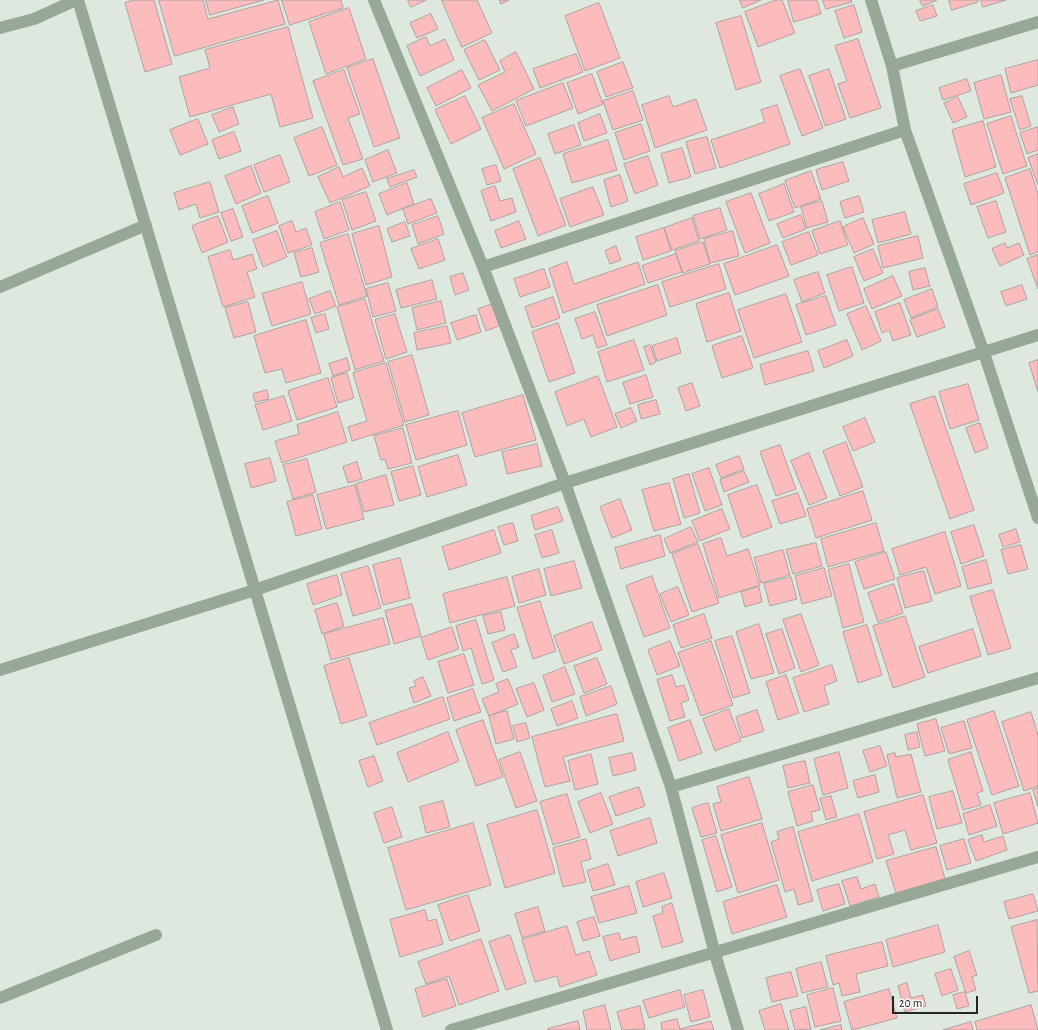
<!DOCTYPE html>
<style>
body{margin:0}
#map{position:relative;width:1038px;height:1030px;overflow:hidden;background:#dfe8df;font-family:"Alegreya Sans",sans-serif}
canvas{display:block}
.scale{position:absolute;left:892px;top:996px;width:86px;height:18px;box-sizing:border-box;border:2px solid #232622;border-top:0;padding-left:5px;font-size:12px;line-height:14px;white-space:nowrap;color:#232622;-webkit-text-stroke:3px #fff;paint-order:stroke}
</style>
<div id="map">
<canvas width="1038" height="1030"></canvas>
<div class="scale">20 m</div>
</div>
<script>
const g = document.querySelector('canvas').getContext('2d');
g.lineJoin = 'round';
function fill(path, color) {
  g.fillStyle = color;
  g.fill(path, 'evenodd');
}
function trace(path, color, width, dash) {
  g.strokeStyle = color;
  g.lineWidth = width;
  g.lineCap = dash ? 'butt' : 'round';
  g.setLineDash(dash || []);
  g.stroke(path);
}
const building = new Path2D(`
 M134,0h20l18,64 -27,8 -20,-69z
 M159,0h44l5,19 70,-19 7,24 -110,32z
 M206,0h58l-54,15z
 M282,0h59l2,8 -53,17z
 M408,0h18l-15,7z
 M442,0h35l15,33 -30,14z
 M500,0h9l-8,4z
 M740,0h21l-18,8z
 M776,0h6l13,33 -37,14 -13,-35z
 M788,0h29l4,14 -27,8z
 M823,0h28l1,2 -26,7z
 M920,0h17l-14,6z
 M949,0h29v2l-26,8z
 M981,0h25l-23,7z
 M599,3l21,55 -35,13 -20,-55z
 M854,5l8,27 -18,6 -9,-27z
 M933,5l4,11 -17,5 -4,-10z
 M349,8l17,51 -40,15 -17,-52z
 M431,14l7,15 -21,9 -7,-15z
 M741,16l20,66 -25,8 -20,-67z
 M288,27l25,91 -33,9 -9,-33 -81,23 -11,-40 31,-9 -5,-18z
 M426,37l4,9 15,-7 9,21 -34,16 -13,-30z
 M858,39l23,69 -31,10 -12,-34 9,-3 -12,-35z
 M485,40l15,30 -21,10 -15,-30z
 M516,52l18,37 -42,22 -14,-26 27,-13 -5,-11z
 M576,54l7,18 -43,16 -7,-19z
 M373,59l27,79 -26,9 -27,-79z
 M1038,60v25l-27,8 -6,-24z
 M623,62l10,26 -27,9 -9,-25z
 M800,69l23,59 -21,8 -22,-60z
 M829,69l17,50 -21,7 -16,-50z
 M344,70l16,44 -12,4 15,41 -20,6 -30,-84z
 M462,70l9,18 -35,18 -9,-18z
 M592,74l11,30 -25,10 -11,-31z
 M1001,75l10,37 -27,7 -10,-36z
 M967,79l4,12 -28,9 -4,-12z
 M563,83l10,25 -47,18 -10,-25z
 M633,91l10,29 -30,10 -10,-29z
 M465,96l16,33 -30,15 -16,-34z
 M669,96l4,11 23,-8 11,31 -52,18 -13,-43z
 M1022,96l9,30 -11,4 -10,-31z
 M958,97l9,20 -14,6 -9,-20z
 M514,104l22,50 -32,15 -22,-51z
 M777,105l13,39 -70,24 -9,-28 54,-18 -4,-12z
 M233,107l6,17 -20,8 -7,-17z
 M600,114l7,19 -23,8 -6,-18z
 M1011,116l16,50 -24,8 -16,-50z
 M198,119l10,25 -28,11 -10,-25z
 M983,121l13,46 -31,10 -13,-47z
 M641,124l9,27 -26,9 -9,-27z
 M574,125l7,20 -26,9 -7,-20z
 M322,127l15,38 -28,11 -15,-38z
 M1038,127v23l-11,4 -7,-21z
 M234,132l7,19 -22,8 -7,-19z
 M707,137l9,31 -21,6 -9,-32z
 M608,140l9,30 -45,13 -9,-29z
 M682,148l9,29 -22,6 -8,-29z
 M388,150l9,23 -24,9 -8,-22z
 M1038,154v31l-10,-27z
 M280,155l10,27 -26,10 -10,-27z
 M648,156l10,29 -23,9 -11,-30z
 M540,158l26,67 -28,11 -25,-67z
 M843,162l6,19 -27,9 -6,-20z
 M496,165l5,16 -14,4 -5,-16z
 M251,166l10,27 -25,11 -11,-28z
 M339,167l4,10 19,-9 8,18 -40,17 -12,-26z
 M1030,169l8,25v58l-8,3 -25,-77z
 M414,170l3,7 -27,10 -3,-8z
 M811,171l10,28 -26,9 -10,-27z
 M997,173l7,20 -33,12 -7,-21z
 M620,175l8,26 -17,6 -7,-27z
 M210,182l9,30 -19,6 -4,-14 -17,6 -5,-17z
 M407,183l7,21 -27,11 -8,-21z
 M784,184l10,28 -25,9 -10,-27z
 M495,186l5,15 12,-3 4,14 -25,9 -10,-30z
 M593,187l11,28 -34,12 -10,-28z
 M366,192l10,29 -24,9 -10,-30z
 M751,193l19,50 -25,10 -19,-51z
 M268,196l10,27 -26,10 -10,-27z
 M859,196l5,16 -19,6 -5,-16z
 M431,199l6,14 -29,11 -5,-15z
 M822,201l6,21 -21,6 -6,-21z
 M996,201l10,31 -18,6 -11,-31z
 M340,202l9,28 -25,9 -9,-27z
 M720,208l7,22 -27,9 -7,-23z
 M233,209l10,28 -12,4 -10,-28z
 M905,212l6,22 -33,9 -6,-23z
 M801,215l5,14 -23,9 -6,-14z
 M218,216l10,26 -26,11 -10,-27z
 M438,216l6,18 -26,10 -6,-19z
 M692,218l7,23 -27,9 -8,-22z
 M863,218l11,26 -20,9 -11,-26z
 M292,221l4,11 10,-4 6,17 -24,8 -9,-27z
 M519,221l7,18 -25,9 -6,-17z
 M840,221l8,24 -28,9 -8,-23z
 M405,222l5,14 -18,6 -5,-13z
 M379,226l13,51 -26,8 -14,-51z
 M664,228l7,23 -28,9 -7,-23z
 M277,231l10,26 -24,10 -10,-27z
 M733,231l6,25 -29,7 -6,-24z
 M809,232l9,23 -27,10 -9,-23z
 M348,234l19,62 -28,9 -19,-62z
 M918,236l5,22 -40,10 -5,-22z
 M438,239l7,21 -26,9 -8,-20z
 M703,242l7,22 -27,9 -8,-22z
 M1005,243l2,5 12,-5 5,12 -24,11 -8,-17z
 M777,245l12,31 -54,19 -11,-31z
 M616,246l5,14 -11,4 -5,-13z
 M312,248l7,24 -18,5 -7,-24z
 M873,249l10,24 -19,8 -10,-24z
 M230,250l3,10 19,-6 5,15 -10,3 8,25 -32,10 -15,-50z
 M676,254l6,18 -34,11 -6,-17z
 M1038,255v34l-11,-30z
 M567,262l7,22 64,-22 7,22 -82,29 -14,-44z
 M719,264l7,25 -56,18 -8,-25z
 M852,267l12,36 -25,8 -12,-36z
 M925,268l5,18 -17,4 -4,-18z
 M544,269l6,18 -30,10 -6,-18z
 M818,272l7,21 -23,9 -8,-22z
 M463,273l6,17 -14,5 -5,-18z
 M893,276l9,20 -30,13 -8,-20z
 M432,280l5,19 -36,9 -5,-18z
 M302,282l9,32 -39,12 -10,-32z
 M388,283l8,28 -23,6 -7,-28z
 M658,285l9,30 -60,21 -10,-31z
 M1022,285l5,14 -21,7 -5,-14z
 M932,289l6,18 -27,11 -7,-18z
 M330,291l6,15 -21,8 -6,-15z
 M729,293l12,38 -34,11 -11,-38z
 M786,294l16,48 -48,16 -16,-48z
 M826,296l10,29 -30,10 -10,-30z
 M553,297l7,21 -28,10 -7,-21z
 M365,299l19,62 -29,9 -18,-63z
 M441,301l5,22 -29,7 -5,-22z
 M248,302l8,30 -22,6 -9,-30z
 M900,303l11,32 -18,6 -4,-11 -7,3 -7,-21z
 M493,304l6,22 -13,5 -8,-22z
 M866,306l15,35 -19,9 -15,-36z
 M938,309l7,18 -28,10 -7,-17z
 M595,312l12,33 -10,3 -4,-13 -11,4 -7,-20z
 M325,314l4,15 -13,4 -5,-15z
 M395,314l12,38 -21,7 -11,-39z
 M476,315l5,17 -24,8 -6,-17z
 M306,320l15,53 -35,10 -4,-14 -17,4 -11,-37z
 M558,323l17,50 -26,9 -17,-50z
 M447,326l4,17 -34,7 -3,-17z
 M742,336l11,32 -31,10 -10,-32z
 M677,338l4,15 -24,8 -5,-15z
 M634,340l10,30 -37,12 -9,-30z
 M847,340l6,16 -29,12 -6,-17z
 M650,345l6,17 -6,3 -6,-18z
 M808,351l6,20 -49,14 -5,-20z
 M412,355l17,60 -24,7 -17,-60z
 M347,358l3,12 -17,6 -4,-12z
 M1038,360v32l-9,-29z
 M386,363l18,62 -52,16 -4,-14 19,-6 -14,-48z
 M347,373l7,25 -16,5 -7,-25z
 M646,375l7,22 -23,7 -7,-21z
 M598,376l19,51 -26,10 -7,-18 -17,7 -12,-34z
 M328,378l9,29 -40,13 -9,-29z
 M692,383l8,23 -14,5 -8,-23z
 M968,384l11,36 -29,9 -11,-37z
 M267,390l2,9 -14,3 -2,-8z
 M523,395l13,45 -61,17 -13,-44z
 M284,396l8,25 -29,9 -8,-25z
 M935,396l39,114 -24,9 -40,-115z
 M656,400l4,14 -19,5 -3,-14z
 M631,408l6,13 -16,7 -6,-14z
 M458,411l9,34 -51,15 -10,-35z
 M338,412l9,30 -65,21 -7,-22 24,-7 -2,-9z
 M865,418l10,24 -22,9 -10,-24z
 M980,423l8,25 -13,5 -9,-25z
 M403,428l9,35 -24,6 -3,-10 -4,1 -7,-24z
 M846,442l17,45 -23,9 -17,-45z
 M537,444l5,22 -35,8 -5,-22z
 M780,445l16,44 -20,7 -16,-44z
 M809,453l18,45 -18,7 -18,-44z
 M458,455l9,30 -40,12 -9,-30z
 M739,456l5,13 -23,9 -5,-13z
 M270,458l6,23 -25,7 -6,-24z
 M307,459l9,33 -23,7 -10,-34z
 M357,462l5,17 -14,4 -5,-16z
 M413,466l8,29 -22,6 -8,-29z
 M709,468l13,37 -17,6 -13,-37z
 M744,471l5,11 -25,10 -4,-12z
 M689,474l11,39 -16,5 -11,-39z
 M386,475l8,30 -30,7 -8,-28z
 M669,483l12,41 -27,7 -12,-41z
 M355,485l9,34 -38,10 -9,-34z
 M757,485l15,42 -30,11 -14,-43z
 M863,491l9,29 -56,18 -9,-29z
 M798,493l8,23 -26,8 -8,-23z
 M313,495l9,34 -26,7 -9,-34z
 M620,499l12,31 -20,8 -12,-31z
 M558,507l5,14 -28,9 -4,-14z
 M722,509l8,20 -30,12 -8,-20z
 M513,523l5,18 -14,4 -6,-18z
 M876,523l8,28 -56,16 -7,-28z
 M974,525l10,31 -23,8 -10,-32z
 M691,527l7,15 -28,11 -6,-14z
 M1016,529l4,13 -17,5 -4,-12z
 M494,530l7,23 -52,17 -7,-23z
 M552,530l7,23 -17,5 -7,-23z
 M945,532l16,54 -26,8 -9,-27 -26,8 -8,-26z
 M660,535l5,21 -44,13 -6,-21z
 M721,538l6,18 21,-7 12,36 -41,13 -16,-54z
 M816,543l6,23 -29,8 -7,-24z
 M698,544l21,59 -27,9 -20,-58z
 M1021,545l7,24 -20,5 -7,-24z
 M783,550l7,25 -29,8 -7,-25z
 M886,552l9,27 -31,10 -9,-27z
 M400,558l10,40 -27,7 -10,-40z
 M986,560l6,23 -24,6 -6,-22z
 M574,561l8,27 -31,8 -7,-27z
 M849,564l15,58 -21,6 -15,-58z
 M368,566l13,42 -28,8 -12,-42z
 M824,568l8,28 -30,8 -7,-28z
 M539,569l7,26 -27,8 -7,-26z
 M924,571l8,30 -27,7 -8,-30z
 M337,575l5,20 -29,10 -6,-21z
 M652,576l18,52 -26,9 -18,-51z
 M507,577l8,29 -65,17 -7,-29z
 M791,577l6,22 -27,7 -6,-22z
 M894,584l9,29 -25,9 -10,-29z
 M678,587l11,28 -18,7 -11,-28z
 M759,587l3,15 -17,5 -4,-15z
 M993,590l18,58 -23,7 -18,-58z
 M540,601l16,50 -23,8 -16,-51z
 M337,603l7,23 -22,8 -7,-24z
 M412,604l9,32 -27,8 -9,-33z
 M501,612l4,18 -17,4 -5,-18z
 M704,614l8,24 -31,10 -8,-23z
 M801,614l18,51 -18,7 -18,-52z
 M905,616l20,61 -32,11 -20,-62z
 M383,618l7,26 -59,16 -7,-26z
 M476,620l18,60 -12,4 -11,-36 -8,3 -7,-25z
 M592,622l10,28 -38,14 -10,-28z
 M759,624l15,49 -23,6 -15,-47z
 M867,625l15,50 -24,8 -15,-51z
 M452,627l7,22 -31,11 -7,-22z
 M782,629l13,39 -16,6 -13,-40z
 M973,629l8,27 -53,17 -9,-26z
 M514,634l5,13 -8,3 6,17 -14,5 -11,-29z
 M732,636l18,57 -17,5 -18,-57z
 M670,641l10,25 -23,9 -9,-25z
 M711,641l22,64 -32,11 -23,-63z
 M464,654l10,31 -26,8 -10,-31z
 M349,658l18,58 -26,8 -17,-58z
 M597,658l10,26 -23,9 -10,-27z
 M832,665l5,16 -13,5 5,18 -25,8 -11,-34z
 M565,667l10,27 -23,8 -9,-26z
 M672,675l4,12 8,-2 5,15 -8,3 4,14 -15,4 -13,-41z
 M786,675l13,38 -21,7 -12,-38z
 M423,677l8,19 -17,7 -5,-15 7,-2 -2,-5z
 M508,679l10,25 -29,12 -7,-17 17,-7 -3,-8z
 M534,683l10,27 -17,7 -11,-28z
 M611,686l6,18 -31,12 -6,-19z
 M473,689l8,23 -27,9 -7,-23z
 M443,697l7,22 -73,26 -8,-22z
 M572,701l6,17 -21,8 -6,-17z
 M729,709l12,32 -26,10 -12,-32z
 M757,710l7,21 -22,7 -6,-21z
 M507,711l7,28 -18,5 -7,-28z
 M994,711l25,75 -27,9 -25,-75z
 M1031,712l7,23v51l-14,5 -22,-69z
 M617,714l7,27 -61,16 7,24 -25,6 -13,-50z
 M936,719l9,32 -20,5 -8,-32z
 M483,720l20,57 -27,9 -20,-56z
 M690,720l12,33 -23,8 -11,-33z
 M964,721l8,27 -23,6 -8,-26z
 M526,723l4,15 -13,4 -4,-16z
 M448,732l11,29 -51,21 -11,-29z
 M917,732l3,15 -12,3 -3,-15z
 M880,746l7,20 -17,6 -7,-21z
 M520,752l17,49 -21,7 -17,-48z
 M839,752l9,36 -25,7 -9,-36z
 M971,752l12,39 -6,2 4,12 -18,5 -15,-50z
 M632,753l4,17 -23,6 -4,-18z
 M895,753l1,4 15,-3 10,38 -24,6 -10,-43z
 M591,754l7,30 -23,6 -7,-29z
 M374,756l9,25 -15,6 -9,-26z
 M805,761l5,22 -22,5 -5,-22z
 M875,775l4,17 -21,6 -5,-17z
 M749,777l13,42 -41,12 -8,-27 8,-2 -4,-15z
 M813,785l7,25 -9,2 2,9 -16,5 -9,-34z
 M639,787l6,19 -29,10 -7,-19z
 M1038,788v19l-5,-17z
 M953,791l9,32 -25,6 -8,-32z
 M601,793l12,31 -23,9 -12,-31z
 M1030,793l8,30 -35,11 -9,-31z
 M567,794l13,43 -27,8 -13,-43z
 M923,795l14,48 -26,7 -6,-20 -17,5 6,19 -17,5 -13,-47z
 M831,796l6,21 -11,3 -6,-21z
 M443,801l7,26 -24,6 -6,-26z
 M708,803l9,30 -16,4 -9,-29z
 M990,805l7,21 -28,9 -6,-21z
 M392,807l10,30 -18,6 -10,-30z
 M537,810l18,63 -50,15 -18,-63z
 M859,814l14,48 -61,19 -14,-49z
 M650,818l7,25 -39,13 -8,-25z
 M473,823l18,62 -85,25 -18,-62z
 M762,823l17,57 -41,13 -17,-58z
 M793,827l20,74 -15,4 -4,-16 -9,3 -14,-50 8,-3 -2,-7z
 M982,835l2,7 19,-6 4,14 -31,11 -8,-21z
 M716,836l16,51 -15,5 -15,-52z
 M586,839l5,20 -10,3 5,20 -23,5 -10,-39z
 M964,839l7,24 -24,7 -7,-24z
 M936,847l9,32 -49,14 -10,-32z
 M608,864l7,21 -22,6 -6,-20z
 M664,873l8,25 -29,9 -7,-25z
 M857,877l4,12 14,-5 4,13 -29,9 -8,-25z
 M839,884l6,20 -22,7 -6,-21z
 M777,885l10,32 -55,17 -9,-32z
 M629,886l8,27 -38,10 -8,-26z
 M1033,894l5,17 -29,8 -5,-17z
 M468,895l12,36 -30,10 -12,-36z
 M672,903l11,39 -21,6 -9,-32 10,-3 -1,-6z
 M538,907l7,24 -23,7 -7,-24z
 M425,910l3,11 8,-2 7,25 -43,13 -10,-37z
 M594,917l6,19 -17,5 -6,-19z
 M1037,920l1,71 -9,2 -18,-66z
 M938,925l7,27 -52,15 -7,-27z
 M567,926l9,29 13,-4 8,24 -37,12 -3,-11 -22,6 -13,-42z
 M619,933l2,7 15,-4 4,16 -30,9 -7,-24z
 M510,935l16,48 -20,7 -17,-48z
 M481,939l18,52 -40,14 -10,-29 -23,8 -8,-22z
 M882,942l6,24 -32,8 4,18 -18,4 -3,-13 -6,2 -7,-29z
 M969,951l8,24 -5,2 4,13 -10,3 -12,-36z
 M821,962l7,25 -26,6 -6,-24z
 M951,969l7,21 -16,6 -7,-22z
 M791,972l7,24 -26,6 -6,-24z
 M447,979l9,27 -33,11 -8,-28z
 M907,983l4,15 12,-3 3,11 -21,6 -7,-26z
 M833,988l8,33 -26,6 -8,-32z
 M889,989l8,29 -45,12 -8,-28z
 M680,990l5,17 -36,11 -6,-17z
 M703,990l7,27 -19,5 -7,-27z
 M965,992l4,14 -12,3 -4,-14z
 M781,1004l8,26h-24l-6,-19z
 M605,1005l6,25h-24l-4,-19z
 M1031,1005l7,25h-61l-2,-8z
 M640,1006l5,23 -23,1 -5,-18z
 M806,1007l5,22 -16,1 -5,-19z
 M677,1019l3,10 31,-8 3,9h-52l-1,-7z
 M578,1021l2,9h-32v-1z
 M971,1022l2,8h-30z
 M841,1025l1,5h-22z`);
const minor = new Path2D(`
 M78,0l309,1030
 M374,0l109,267 82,216 106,304 44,167 23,76
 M871,0l21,66 13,64 79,223 54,165
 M0,28l34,-9 42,-19
 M892,66l146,-44
 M483,267l422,-137
 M0,287l146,-62
 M0,670l255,-80 310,-107 473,-148
 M671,787l367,-109
 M0,998l156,-63
 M451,1030l587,-173`);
fill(building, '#fcbcbe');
trace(building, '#aea1a1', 1);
trace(minor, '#97a996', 12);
</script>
